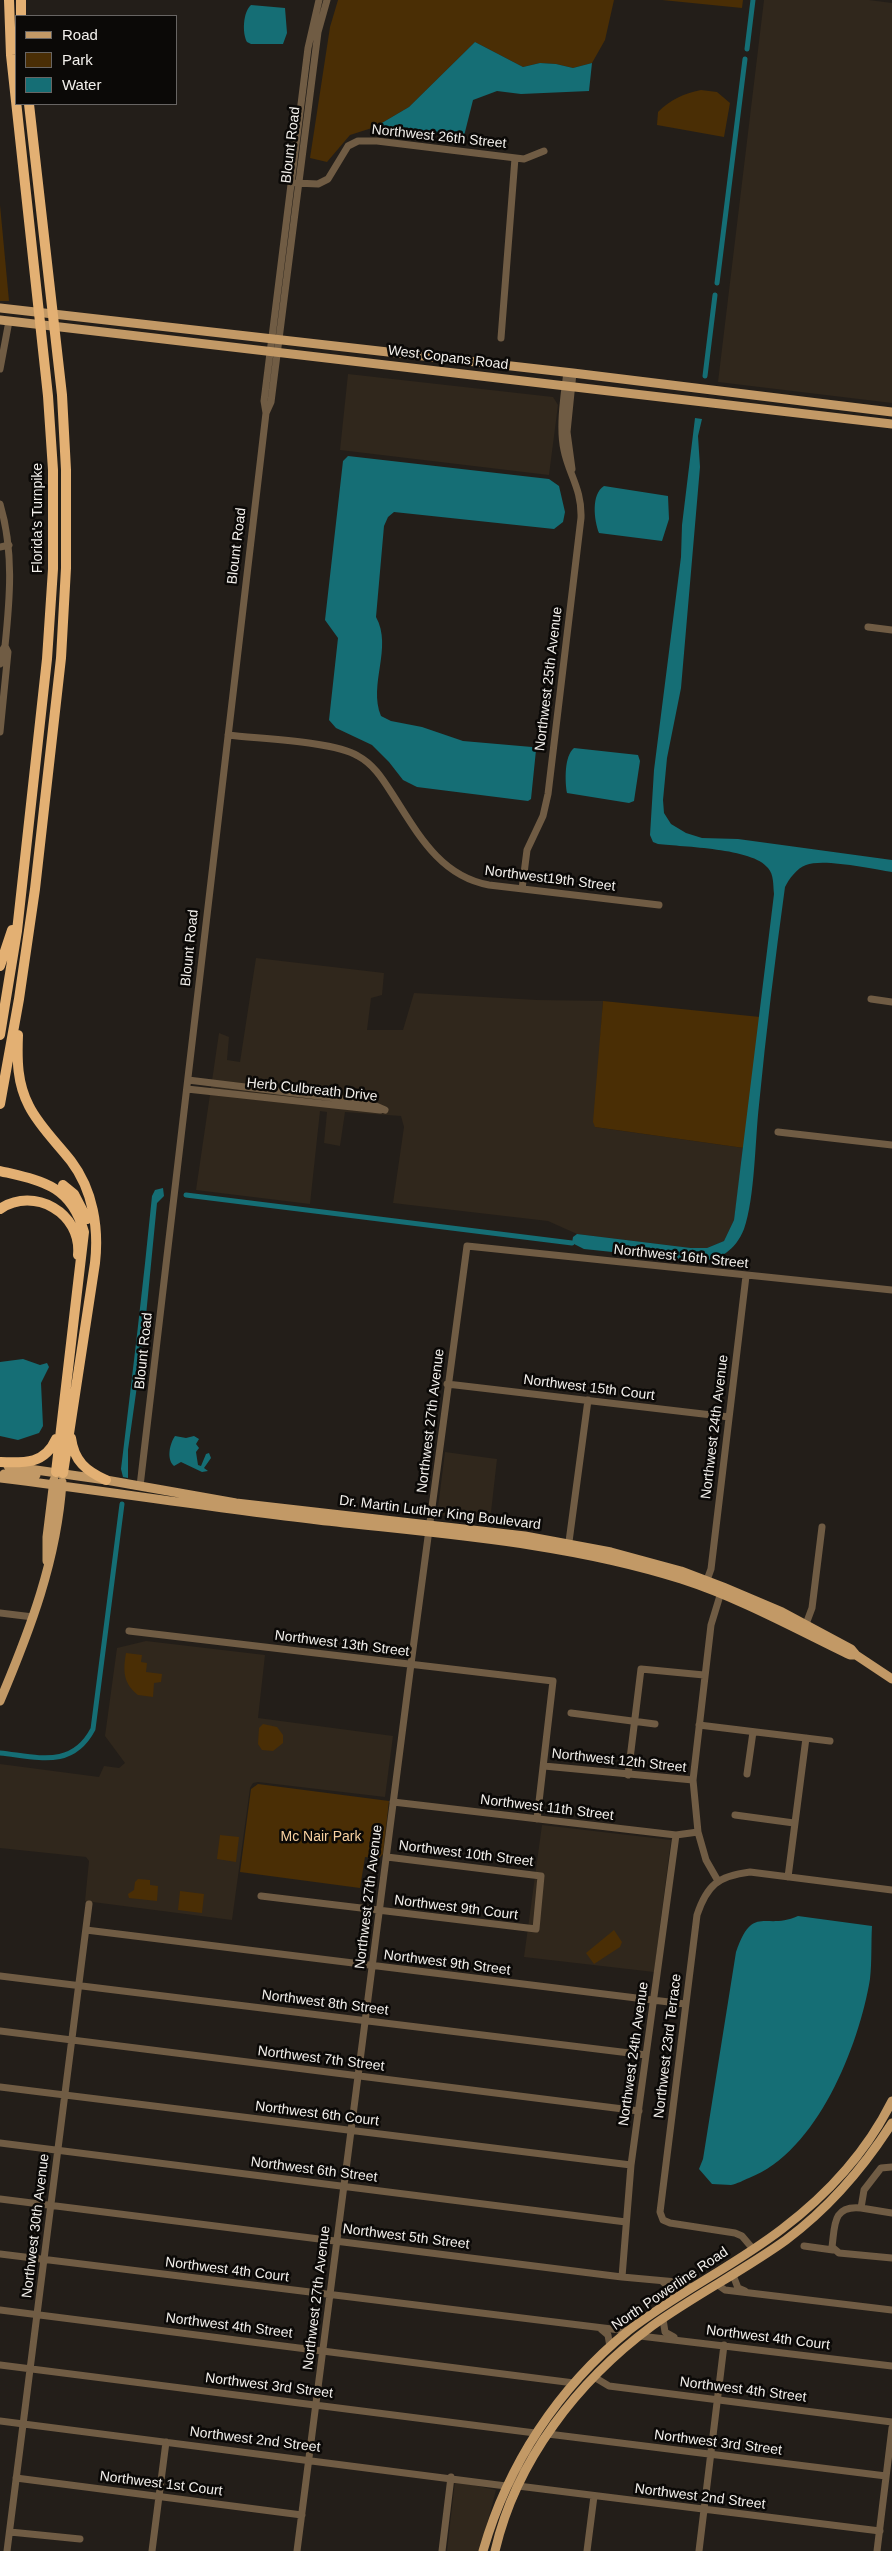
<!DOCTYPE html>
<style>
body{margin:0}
#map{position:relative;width:892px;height:2551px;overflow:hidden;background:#231e19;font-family:Helvetica,sans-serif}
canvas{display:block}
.legend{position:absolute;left:15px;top:15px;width:162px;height:90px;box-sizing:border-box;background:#0b0907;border:1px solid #686563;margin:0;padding:6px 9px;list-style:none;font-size:15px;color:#f3f0ec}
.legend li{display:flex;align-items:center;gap:10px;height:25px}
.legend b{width:25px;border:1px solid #686563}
</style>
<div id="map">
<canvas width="892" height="2551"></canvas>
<ul class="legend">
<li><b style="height:6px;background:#c29966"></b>Road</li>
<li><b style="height:14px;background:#4a2e05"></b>Park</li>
<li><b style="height:14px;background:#156e75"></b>Water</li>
</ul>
</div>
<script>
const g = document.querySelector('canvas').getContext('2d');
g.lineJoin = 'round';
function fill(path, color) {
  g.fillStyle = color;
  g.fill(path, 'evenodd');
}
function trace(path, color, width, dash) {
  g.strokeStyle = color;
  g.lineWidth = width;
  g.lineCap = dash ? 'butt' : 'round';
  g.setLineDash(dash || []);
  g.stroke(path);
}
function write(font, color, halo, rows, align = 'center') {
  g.font = font + ' Helvetica,sans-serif';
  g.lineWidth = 5;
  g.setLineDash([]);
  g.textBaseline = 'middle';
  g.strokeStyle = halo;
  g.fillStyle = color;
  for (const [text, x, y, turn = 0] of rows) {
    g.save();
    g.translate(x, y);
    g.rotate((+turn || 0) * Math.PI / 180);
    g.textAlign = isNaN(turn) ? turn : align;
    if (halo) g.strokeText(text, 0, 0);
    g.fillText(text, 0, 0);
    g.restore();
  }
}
const built = new Path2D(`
 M764,0h105l23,3v400l-174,-21z
 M348,374l205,23 5,8 -9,70 -209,-25z
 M256,958l128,15 -2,22 -11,3 -4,32h36l11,-37 123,7 66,1 -8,126 149,21 -10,72 -10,21 -17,7h-16l-114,-14 -29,-13 -155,-18 11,-76 -3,-11 -56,-4 -5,34 -16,-3 3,-31 -7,-1 -10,93 -114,-14 23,-157 10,4 -2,23 13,2z
 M445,1452l52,7 -7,62 -53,-6z
 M146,1641l119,14 -7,63 135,18 -8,61 -127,-15 -5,1 -3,5 -18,132 -147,-19 4,-40 -3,-4 -86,-9v-84l99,13 5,-11 15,2 6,-5 -20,-27 12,-88z
 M542,1825l129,15 -17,132 -130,-15z
 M455,2481l41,9 -16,61h-33z`);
const green = new Path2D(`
 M338,0h276l-9,40 -13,23 -19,5 -17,-4 -16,-1 -17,4 -48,-25 -66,65 -34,20 -25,8 -23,27 -17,-4 20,-131z
 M662,0h81l-1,8z
 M701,90l16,2 13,11 -6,34 -67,-12 1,-13c13,-13 25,-18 43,-22z
 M0,205l9,96h-9z
 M603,1001l157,16 -16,131 -149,-21 -2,-5z
 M126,1653l16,2 -1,7 6,1 -1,9 16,2 -1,8 -7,1 -1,14 -15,-2c-15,-12 -15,-24 -12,-42z
 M263,1724l14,3 6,8v8l-10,8 -11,-1 -4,-6 1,-16z
 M258,1784l131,17 -6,53 -5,5 -13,-2 -5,31 -120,-16 11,-83z
 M220,1835l19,2 -3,25 -19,-3z
 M138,1879l12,1v5l8,1 -1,15 -28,-3 -1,-4 6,-4 1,-8z
 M180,1891l24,3 -2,19 -24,-3z
 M614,1930l8,12 -2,5 -26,17 -8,-11z`);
const water = new Path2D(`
 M251,5l34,3 2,25 -4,11h-32l-4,-2c-5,-9 -4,-30 4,-37z
 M475,42l48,25 17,-4 16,1 17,4 19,-5 -3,28 -68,3 -24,-3 -24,9 -9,36 -89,-9 34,-20z
 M695,418l7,1 -4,17 2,31 -19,221 -14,70 -4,42 1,13 7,11 15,9 16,5 36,1 154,21v12c-20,-3 -69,-14 -86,-7 -9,3 -17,14 -21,22 -10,73 -19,145 -26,218 -4,35 -4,93 -15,124 -9,22 -24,31 -46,32l-114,-12 -12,-6 1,-6 4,-3 114,14h16l17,-7 10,-21 40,-326c-1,-10 0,-19 -6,-26 -15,-20 -85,-21 -110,-24l-5,-2 -3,-7 4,-65 27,-213 1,-32z
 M348,456l201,23 10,7 6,26 -2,10 -9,7 -160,-17 -6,5 -4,9 -8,91c17,31 -8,67 5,99l10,5 31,6 41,14 69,6 4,3 -5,49 -3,2 -111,-14 -14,-7 -14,-18 -17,-17 -36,-17 -7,-8 9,-82 -13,-18 18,-159z
 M604,486l64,10 1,23 -7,22 -63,-8c-5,-13 -8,-39 5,-47z
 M574,748l64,7 2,6 -6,40 -5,2 -62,-10c-2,-11 -3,-37 7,-45z
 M163,1188l1,8 -7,7 -13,133 -16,114v28l-5,-1 -2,-8c11,-91 22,-182 31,-273l3,-6z
 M23,1359l17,6 7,-2 2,4 -8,16 2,43 -4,7 -21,7 -18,-4v-74z
 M175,1436l11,2 8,-2 5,3 -3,5 3,4 -3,4 2,13 3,1 5,-12 3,-1 2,5 -7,10 4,3 -6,1 -21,-10 -7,4c-8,-7 -4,-23 1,-30z
 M798,1916l74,10c-1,17 0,36 -2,53 -11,67 -53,173 -121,199 -5,2 -12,6 -18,7 -6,0 -13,-1 -19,-1l-13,-15 4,-10 33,-207c17,-49 29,-21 62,-36z`);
const canal = new Path2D(`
 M747,49l6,-49
 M717,283l28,-224
 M705,376l10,-81
 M186,1195l386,48
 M0,1753c38,4 72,16 93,-24l29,-225`);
const minor = new Path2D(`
 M296,183l22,1 10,-5 20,-33 10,-5h19l147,18 20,-8
 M501,338l14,-180
 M0,369l9,-48
 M266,413l-2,-12 44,-353 11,-48
 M572,469l-5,-37 6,-59
 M0,504c14,47 10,94 5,142l-3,5 -2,13
 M0,547l9,-2
 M868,627l24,3
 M0,732l8,-80 -3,-6
 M228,735c31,4 105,6 130,21 15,8 24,22 33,36 26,40 48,84 98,93l170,20
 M522,889l5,-39 16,-34 5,-22 33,-276c1,-29 -12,-43 -17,-68 -5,-23 0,-54 3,-78
 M871,999l21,3
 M188,1080l155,19 26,4 16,7
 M187,1089l193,21
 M778,1132l114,13
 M447,1384l282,33
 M140,1486l126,-1073 5,-11 47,-370 9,-32
 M568,1549l20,-149
 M707,1580l4,-11 35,-293
 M0,1613l33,4
 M806,1624l6,-16 10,-81
 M129,1631l424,50 -16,138
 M571,1713l84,11
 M699,1725l131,16
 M544,1766l149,14
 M747,1774l6,-42
 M628,1775l13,-106 63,6
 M393,1802l283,33 22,-3
 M735,1815l59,8
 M788,1877l18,-139
 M718,1881l-12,-21 -8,-28 -5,-52 18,-155 11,-36
 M261,1896l275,33 5,-53 -154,-19
 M86,1930l599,74
 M0,1976l646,79
 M0,2031l639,80
 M0,2087l631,78
 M0,2143l626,79
 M892,2167l-11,1 -17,22 -3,18c-29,-3 -26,18 -29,39l7,6 53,5
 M0,2199l622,78 55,5 17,5
 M861,2208l31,5
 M804,2246l29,4
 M753,2249l-11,-13 -7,-3 -65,-10 -7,-3 -3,-8 37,-297c10,-30 21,-39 53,-43l142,18
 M0,2254l628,77
 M733,2275l5,13 7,3
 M622,2277l9,-112 45,-330
 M663,2282l10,8v10
 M718,2285l7,5 167,20
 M0,2310l574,73
 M663,2319l2,13 9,5
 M601,2329l7,6 2,12
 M640,2336l252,30
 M0,2365l535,68
 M594,2377l15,9 283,36
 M0,2421l506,65
 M548,2434l338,42
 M16,2478l286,37
 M518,2486l362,45
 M10,2532l70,7
 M7,2551l82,-647
 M152,2551l14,-109
 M297,2551l114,-887 56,-418 425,44
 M442,2551l9,-74
 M587,2551l7,-55
 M699,2551l25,-206
 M877,2551l15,-123`);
const major = new Path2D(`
 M0,308l573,65 319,39
 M0,320l892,104
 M8,1466l98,14 130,23 289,33 86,16 70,19 42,16 59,25 69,37 5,6 36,24
 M4,1474l32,1
 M0,1478c106,13 212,30 318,42 122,14 246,22 363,59 59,19 113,49 169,76h5
 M47,1561v-24l7,-57
 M0,1701c30,-71 57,-141 62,-219
 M483,2551c25,-87 75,-163 145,-220 49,-38 106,-65 154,-102 45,-34 85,-78 110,-128
 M495,2551c21,-91 83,-170 157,-225 43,-31 91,-55 134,-86 43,-32 78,-73 106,-117`);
const highway = new Path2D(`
 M21,0v16
 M0,966l12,-36
 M0,1035l17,-104 30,-272 6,-90v-99l-5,-74 -37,-341 -2,-55
 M18,1035c-1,25 -1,48 11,71 10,20 28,37 42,55 22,29 28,67 24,102l-32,210
 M0,1104l19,-105 16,-110 26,-231 5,-90v-98l-4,-75 -33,-291
 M0,1171c42,10 71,14 84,61l-28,240
 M63,1185l11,9 13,25
 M0,1209c34,-23 82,4 78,46
 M71,1438c3,23 15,33 35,42
 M0,1462c25,1 45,2 56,-23`);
const streetNames = [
 ["Northwest 26th Street",439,137,6],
 ["Blount Road",291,145,-83],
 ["West Copans Road",448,358,7],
 ["Florida's Turnpike",38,518,-90],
 ["Blount Road",237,546,-83],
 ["Northwest 25th Avenue",549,679,-83],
 ["Northwest19th Street",550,879,7],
 ["Blount Road",190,948,-84],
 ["Herb Culbreath Drive",312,1090,6],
 ["Northwest 16th Street",681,1257,6],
 ["Blount Road",144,1351,-84],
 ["Northwest 15th Court",589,1388,7],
 ["Northwest 27th Avenue",431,1421,-83],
 ["Northwest 24th Avenue",715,1427,-83],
 ["Dr. Martin Luther King Boulevard",440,1513,7],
 ["Northwest 13th Street",342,1644,7],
 ["Northwest 12th Street",619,1761,6],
 ["Northwest 11th Street",547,1808,7],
 ["Northwest 10th Street",466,1854,7],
 ["Northwest 27th Avenue",369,1897,-83],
 ["Northwest 9th Court",456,1908,7],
 ["Northwest 9th Street",447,1963,7],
 ["Northwest 8th Street",325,2003,7],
 ["Northwest 23rd Terrace",668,2046,-83],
 ["Northwest 24th Avenue",634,2054,-82],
 ["Northwest 7th Street",321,2059,7],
 ["Northwest 6th Court",317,2114,7],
 ["Northwest 6th Street",314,2170,7],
 ["Northwest 30th Avenue",36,2226,-83],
 ["Northwest 5th Street",406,2237,7],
 ["Northwest 4th Court",227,2270,7],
 ["North Powerline Road",670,2289,-34],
 ["Northwest 27th Avenue",317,2298,-83],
 ["Northwest 4th Street",229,2326,7],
 ["Northwest 4th Court",768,2338,7],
 ["Northwest 3rd Street",269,2386,7],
 ["Northwest 4th Street",743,2390,7],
 ["Northwest 2nd Street",255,2440,7],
 ["Northwest 3rd Street",718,2443,7],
 ["Northwest 1st Court",161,2484,7],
 ["Northwest 2nd Street",700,2497,7]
];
const parkNames = [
 ["Mc Nair Park",321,1837]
];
fill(built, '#30271c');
fill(green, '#4a2e05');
fill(water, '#156e75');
trace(canal, '#156e75', 5);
trace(minor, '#705c44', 7);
trace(major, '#c29966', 9);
trace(highway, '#e3b073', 10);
write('14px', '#f3f0ec', '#0b0907', streetNames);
write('14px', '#f9d1a1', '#0b0907', parkNames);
</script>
